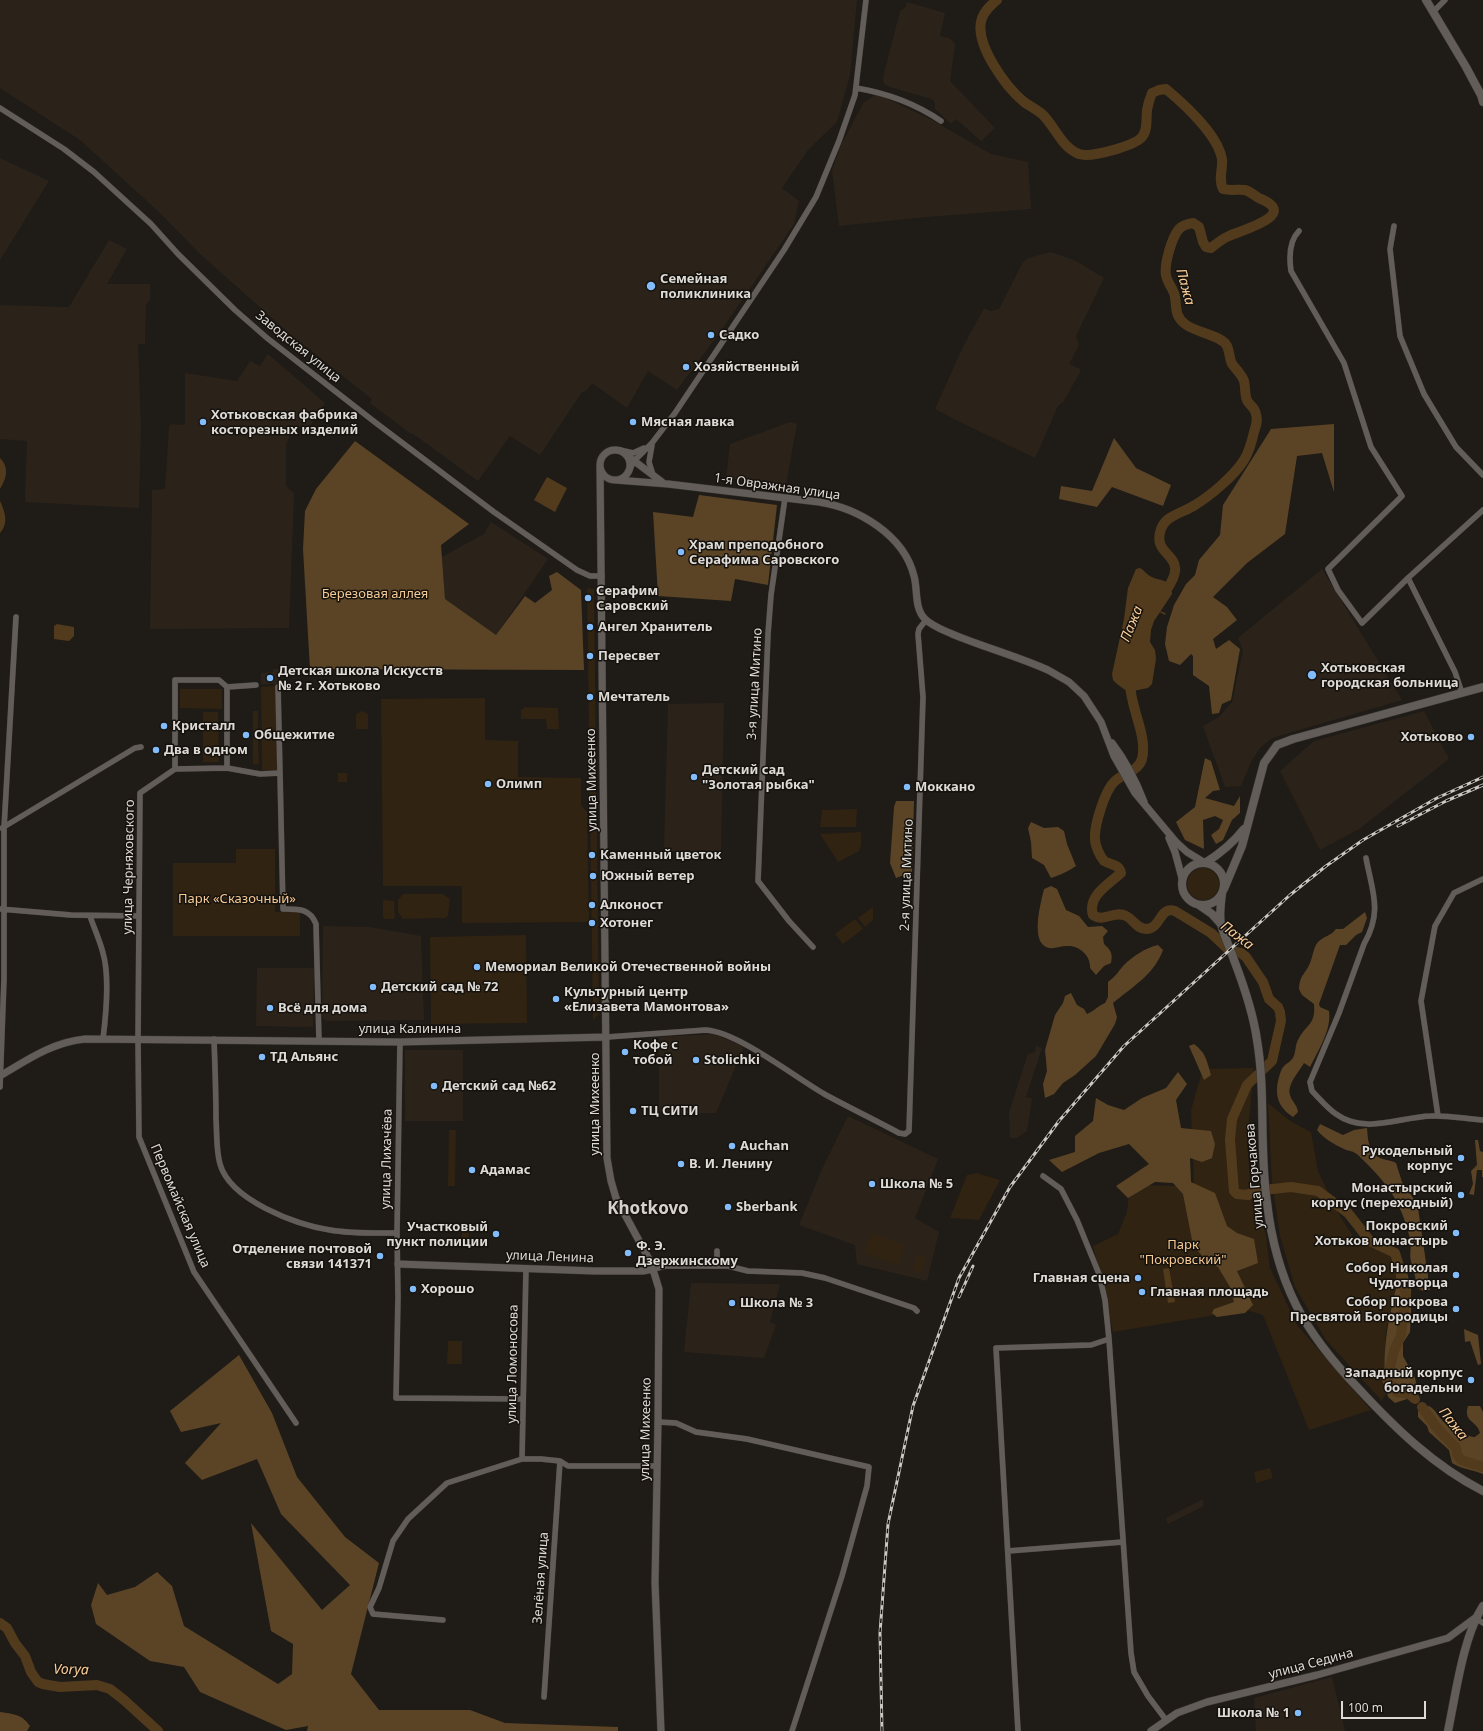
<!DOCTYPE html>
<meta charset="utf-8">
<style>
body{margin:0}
#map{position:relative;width:1483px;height:1731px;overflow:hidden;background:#1f1b17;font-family:"Noto Sans",sans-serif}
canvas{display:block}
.scale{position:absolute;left:1341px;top:1701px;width:85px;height:18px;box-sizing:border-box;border:2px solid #dedbd7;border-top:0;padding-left:5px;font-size:12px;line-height:14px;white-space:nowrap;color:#dedbd7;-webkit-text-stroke:3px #16120e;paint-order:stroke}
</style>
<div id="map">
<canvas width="1483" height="1731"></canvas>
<div class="scale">100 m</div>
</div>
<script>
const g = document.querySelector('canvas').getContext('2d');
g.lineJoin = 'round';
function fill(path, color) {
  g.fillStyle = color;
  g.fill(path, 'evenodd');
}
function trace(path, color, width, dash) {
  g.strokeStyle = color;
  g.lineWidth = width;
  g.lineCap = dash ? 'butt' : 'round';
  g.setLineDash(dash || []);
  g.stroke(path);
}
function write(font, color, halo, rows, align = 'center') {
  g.font = font + ' "Noto Sans",sans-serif';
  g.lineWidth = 3;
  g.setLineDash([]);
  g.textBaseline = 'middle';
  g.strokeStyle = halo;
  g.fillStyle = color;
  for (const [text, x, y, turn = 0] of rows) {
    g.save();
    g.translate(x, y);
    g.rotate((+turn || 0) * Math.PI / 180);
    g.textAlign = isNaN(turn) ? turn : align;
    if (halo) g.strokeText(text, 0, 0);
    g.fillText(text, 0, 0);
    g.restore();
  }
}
const built = new Path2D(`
 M0,0h857l-7,75 -13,47 -29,28 -26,38 17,13 -5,23 -69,101 -48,65 -29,-19 -21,37 -35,-25 -6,8 -4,1 -42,63 -30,-19 -32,45 -66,-48 -1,1 -41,-31 2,-4 -82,-65 -91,-81 -39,-40 -80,-73 -80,-52z
 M907,2l38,11 -5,23 9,2 5,4 1,4 -5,35 45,47 -14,13 -25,-22 -5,5 -16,-15v-6l-3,-4 -42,-12 -6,-3 -1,-7 17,-66 5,-3z
 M877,94l55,26 59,34 37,8 3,47 -105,8 -87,9 -7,-56 9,-25 23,-43z
 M0,158l49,23 -49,79z
 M109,240l18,9 -20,35h43v16l-4,4 -1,40h-7l3,81 -2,83 -114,-6 2,-61 -27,-2v-134l69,2z
 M1051,252l25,9 28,17 -28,58 3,9 -10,19 11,5v3l-16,29 -6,5 -23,52 -73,-35 -27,-14 27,-60 22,-41 7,3 8,-2 24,-47 5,-4z
 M268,354l57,49 -18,28 -13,-6 -8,20v41l8,7 -5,135 -139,1 2,-139 13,-1 4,-62 2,-3 14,1v-52l52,8 13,-20 10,5z
 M790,422l7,2 -11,61 -60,-7 4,-34z
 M491,522l57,37 -52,76 -51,-36 -3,-42 42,-23z
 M1322,569l80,131 -130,38 -12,10 -9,14 -10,24 -16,1 -22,-61 16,-9 13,-15 11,-52 -5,-12z
 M273,669h6v15h-18v-11l12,-1z
 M724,703l-3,149 -57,-1 4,-147z
 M1424,711l25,48 -90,70 -39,21 -40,-79 34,-30z
 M323,926l47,1 51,9 3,84 -99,1 -3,-5z
 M257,968h57l-1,59 -57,-1z
 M714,1034l28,12 1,3 -27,64 -54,1 -3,-4v-73z
 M1036,1046l6,2 -16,49 6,1 -5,33 -10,7h-7l-1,-26 19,-58 7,-2z
 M405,1050h58v71h-58z
 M848,1116l90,43 -23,59 24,14 -12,49 -70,-17 -2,-19 -56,-20 23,-56z
 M691,1283l89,1 -10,38 6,3 -12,33 -80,-6z
 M1203,1499l1,7 -36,18 -2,-6z
 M1332,1677l13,54h-89l-2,-33z`);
const green = new Path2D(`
 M587,588l7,1 5,425 -6,6z
 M276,686l2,84h-16l-1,-83z
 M180,689h42v20l-42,-1z
 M485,698v42l33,1v36l63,1v27l6,7 2,110 -127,1v-37h-79l-2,-187z
 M525,707l33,1 1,21h-12l-1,-10h-25v-9z
 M253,711h5v20h-5z
 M362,711l6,3v15h-12v-15z
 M203,712h15l1,50h-16z
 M253,738h5l1,26h-6z
 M338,773h9v9h-9z
 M857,809l-1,18h-36l2,-17z
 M861,832v13l-2,6 -21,11 -18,-28z
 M236,849h39v63h25v24h-127v-73h63z
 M1187 884a16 16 0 1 1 32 0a16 16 0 1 1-32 0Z
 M403,894h40l7,5 -2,17 -3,2 -42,1 -5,-7v-12z
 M385,900l9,1 1,17 -2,1h-8l-2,-2v-16z
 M873,907v13l-8,7 -7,-9z
 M855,919l8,10 -20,15 -8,-10z
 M526,935l1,88 -96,1 -1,-87z
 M1254,1068l-7,73 4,52 15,42 4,33 27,57 74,85 -62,20 -46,-115 -17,-5 -133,22 -20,-86 25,-12 9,-22 3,-27 64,1 -3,-76 12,-41z
 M1268,1103l22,18 21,11 7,39 20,42 15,23 40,21 4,29 -2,6 -9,38 -2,31 3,31 -5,9 -56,-61 -31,-53 -15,-51 -8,-54z
 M449,1130h7l-1,56h-7z
 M977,1173l23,7 -21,40 -29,-2 17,-43z
 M462,1232l7,1 -1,12 -7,-1z
 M872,1233l33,12 -7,20 -34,-12z
 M918,1254l8,3 -5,16 -9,-3z
 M448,1341h14v23h-15z
 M1270,1468l3,10 -17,5 -2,-11z`);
const forest = new Path2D(`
 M1334,424v68l-12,-39 -25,3 -12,78 -38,29 -34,34 14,10 10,13 -24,19 3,10 13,-9 11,9 -9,51 -9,4 -3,9 -7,1 -3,-28 -16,-11v-19l-2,-2 -11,11 -11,-4 -4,-17 2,-17 7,-22 12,-21 9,-9 4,-15 21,-25 3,-30 48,-76z
 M1114,438l22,30 35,17 -8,21 -51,-19 -15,20 -38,-8 2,-13 31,5z
 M355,441l114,83 -28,21 4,54 51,36 29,-39 10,7 17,-13 -3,-14 8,-4 24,18 3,80 -274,-1 -7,-120 2,-38 11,-22z
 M699,495l78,10 -9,80 -33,-6 -4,22 -73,-5 -5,-84 40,5z
 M1205,758l6,3 9,29 -7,1 -8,7 29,8 6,-10v17l-8,7 -9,20 -7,4 -5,-9 8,-6 4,-9 -8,-4 -12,4 1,29 -19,-9 -9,-18 19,-15z
 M896,801h18l-2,71 -16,6 -6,-15 4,-56z
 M1031,822l13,6 14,-1 6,4 3,13 9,22c-5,4 -18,10 -25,12l-7,-13 -12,-7 -1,-16 -3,-14z
 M1051,886l6,3 9,21 13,6 9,11 14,-1 6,5 -5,6 1,7c7,6 9,10 7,19l-7,3 -8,9 -6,-7c1,-12 -11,-23 -23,-22 -6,0 -12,3 -18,2 -20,-4 -8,-46 -5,-59z
 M1365,912l2,6 -5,14 -6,3 -10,10h-6l-21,59 1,3 9,4c3,18 -11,40 -19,56l-6,-4c-5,9 -17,21 -14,32 2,7 7,9 8,17l-5,5c-15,-10 -19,-22 -14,-40 1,-3 2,-8 5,-11 3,-3 6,-4 9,-8 3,-6 2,-13 5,-18 8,-16 18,-15 16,-36l-12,-9 -3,-6c1,-15 6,-14 11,-26 3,-7 3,-15 8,-21 6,-6 13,-6 18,-13h7z
 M1158,945l5,5c-9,25 -31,37 -50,53l4,14 -2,7 -19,32 -21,19 -12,8 -9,11 -9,4 -2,-14 4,-13 -2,-21 10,-35 8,-12 2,-7 6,-3 6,12 7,4 3,5c7,-3 11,-8 18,-11l3,-6v-15c7,-5 10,-10 15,-16 10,-10 22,-18 35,-21z
 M1194,1044c12,9 13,17 17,31l-7,5 -15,-34z
 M1178,1072l9,12 -11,16 5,28 30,3 4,13 -3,14 -10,4 -12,-4 1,24 24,11 12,33 10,7 17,6 4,24 -21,8 16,34 -8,8 -28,4 -5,-4 2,-4 20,-7 -4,-15 -12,-20 -15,-10 -10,-12 -10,-51 -10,-11 -18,-1 -27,16 -12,-12 33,-22 -20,-20 -30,9 -37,19 -13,-12 26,-8v-16l18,-15 3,-23 12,7 16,5 18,-12 24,-10z
 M1320,1124l23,11 11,-5 13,-2c1,11 1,24 13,30 5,2 11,2 16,5l6,19 14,20 2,6 12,82 -7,1 -6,-3c-1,-12 -4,-17 -6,-27 -2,-7 1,-14 -1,-22 -9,-39 -24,-57 -52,-84 -4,-4 -10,-4 -14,-6 -9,-4 -21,-11 -27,-19z
 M1475,1140h3l2,11 3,1v25h-1v-7h-5l-3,25 -5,-1 4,-10 -2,-13 6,-6z
 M1401,1266l5,3 5,19v25l-1,19 -7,11v13l12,22 3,13 -11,8 -12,4 -7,-6c-8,-36 -1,-70 7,-105l2,-6 -2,-18z
 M1464,1329l14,6 3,29 -3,1 -8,-24 -5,1z
 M239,1355l33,58 25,64 48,60 34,26 -28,111 28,36h91l35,13 113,4v4h-311l1,-5 -22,4 -86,-38 -16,-25 -34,-6 -54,-37 -5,-19 7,-22 9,12 28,-8 22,-15 15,14 12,40 94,58 14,-10 1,-30 -22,-13 -20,-108 71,87 28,-25 -69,-71 -24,-55 -55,21 -17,-17 36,-40 -40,9 -11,-21z
 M1429,1406c7,4 8,9 13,14 6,8 24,17 33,17l5,-4c-3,-13 -17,-10 -12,-27h12l3,6v62c-11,-5 -20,-4 -31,-11l-3,-13 -20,-18 -2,-6 -9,-9v-6z
 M0,1712c13,2 22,2 30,14l-3,5h-27z`);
const water = new Path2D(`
 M0,458c10,10 6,21 0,31z
 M547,477l20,11 -12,24 -21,-12z
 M0,501c5,11 9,22 0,32z
 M1140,568c4,2 6,6 10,8 9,6 21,1 22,18l-18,27 -3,9 -1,12 5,8 1,9 -4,25 -4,4 -20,4 -11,-8 -4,-4 -1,-6 12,-55 4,-31 8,-19z
 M57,624l17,3v9l-5,5 -15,-2v-13z
 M1169,1268l6,34 -7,1 -5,-34z`);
const stream = new Path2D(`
 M1161,612l4,2`);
const river = new Path2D(`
 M997,0c-6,5 -12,10 -15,18 -9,25 24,69 42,84 6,4 13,8 18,12 13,12 19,33 37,40 12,4 55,-8 63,-17 6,-7 4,-18 5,-27 1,-6 3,-12 5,-17l7,-3 7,-1c18,15 52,46 56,70 1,11 -4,19 1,30 8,2 15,0 22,1 5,1 11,7 16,9 38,16 -19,31 -32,37 -7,3 -12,7 -18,12l-5,-1 -3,-5 -4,-15 -6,-4c-6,1 -10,2 -14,6 -7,8 -15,35 -13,46 1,8 8,14 9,22 2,11 -1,18 10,27 11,9 37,11 42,22 3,6 2,12 5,18 4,5 10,11 12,17 2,7 0,15 4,21 3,4 7,6 8,12 2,6 0,12 -2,18 -2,9 -5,20 -10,28 -10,16 -34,36 -49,45 -12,8 -29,10 -34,24 -11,32 36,22 1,67
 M1130,681c-1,25 18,54 12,78 -4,13 -19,14 -28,23 -9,9 -20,43 -19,57 0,7 5,17 9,22 7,4 15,3 17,12 -12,11 -34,23 -28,42 11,8 21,-5 33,1 7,3 11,13 20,13 16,-1 13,-23 29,-18l36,22 18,17 12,3 5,4 17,25 6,17 9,8 2,5 1,9 -9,40 -25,24 -15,34 -2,21 4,51 3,3 11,1 6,-4 37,-4 27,4 30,22 22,28 25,12 4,13 7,29 -5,40 -7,16 -7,29 10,12 12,2 6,5
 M1422,1407l15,21 19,20 1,6 4,6 22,7
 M0,1623l7,5 8,15 10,13 6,16 7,10 5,2 17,3 37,-2 13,4 14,11 34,31`);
const minor = new Path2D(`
 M1434,11l11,-11
 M856,88c30,5 60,16 85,33
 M0,108l64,41 30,23 57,52 27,30 57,56 32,28 109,85 118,89 83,58 13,6h12
 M1394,226l-4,23 10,87 24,58 32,53 27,28
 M1299,231c-10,10 -10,26 -8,40l53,92 27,84 31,49 -74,73 10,21 24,33 46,-45
 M652,445l-3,17 4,13
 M620,450l13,3 11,-5
 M630,469l4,-8 18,-18 23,-30 109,-163 32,-53 23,-56 16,-46 11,-95
 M785,498l-14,97 -3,39 -10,247 31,40 24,26
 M227,687l29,-2
 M278,687l2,86
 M1462,693l-7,-21 -47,-94 75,-68
 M227,768v-81l-8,-7h-44v89l-35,24 -2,246 1,98 55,135 102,151
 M175,769l52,-1 33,6 20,-1 3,136c15,0 27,-1 33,15l3,117
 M2,828l133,-80 6,-1
 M1366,858c6,33 17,53 -2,86l-25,69 -29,69 2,9c7,7 15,17 24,23 29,21 63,3 95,2 17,-1 35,3 52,4
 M0,909l71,6 68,1
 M90,916c4,12 10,25 13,37 7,24 3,62 0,86
 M607,1037l99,-7c32,2 90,48 120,65 24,13 49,25 73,38l6,1 4,-3 14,-434 -5,-63 1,-5 7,-9
 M214,1039c1,27 2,53 2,80 1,14 0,31 4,45 10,36 76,61 110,66 22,4 45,3 67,3
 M400,1042l-3,191 1,64 -2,101 127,1
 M0,1087l4,-108v-151l12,-211
 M1438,1116l-17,-115 14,-75 19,-33 29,-14
 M1043,1176l18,13 16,31 22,54 6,26 4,39 22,314 3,19 14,24 18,24
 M717,1251v15
 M653,1269l13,-3h62l20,5 54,2 23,5 89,30 3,3
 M658,1422l18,1 20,9 51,7 122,28 -2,19 -25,90 -50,155
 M522,1459l4,-191
 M1008,1551l115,-9
 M1475,1618l8,5
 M443,1620l-70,-6 -3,-7 9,-19 14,-47 15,-22 39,-36 75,-24h19l19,2 8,5h89
 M544,1697l16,-236
 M1018,1731l-22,-383 95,-3 18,-6`);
const tertiary = new Path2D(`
 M600 465a15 15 0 1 1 30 0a15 15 0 1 1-30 0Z
 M629,457l33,25
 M600,465l7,693 4,23 5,17 35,65 8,26 -1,133 -3,161 6,148
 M616,480l52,4 151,18c39,6 85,33 95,74 4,14 0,32 11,43 7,7 18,11 27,15 31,13 65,22 96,36l21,12 15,14 17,26 13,34 21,37 41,49 11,10 18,11
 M1112,743c13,17 24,38 32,59
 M1169,838l6,14 7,26
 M0,1076c27,-16 53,-34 85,-37l315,3 207,-5
 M398,1264l197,7h48l10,-2
 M1151,1731l26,-18 30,-11 110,-27 131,-37 27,-20`);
const secondary = new Path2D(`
 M1426,0l40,67 15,28 2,7
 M1182 884a21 21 0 1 1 42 0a21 21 0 1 1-42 0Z
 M1205,863c16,-10 27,-19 39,-34
 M1224,889l18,-43 22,-83 13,-18 16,-6 190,-52
 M1222,893c-1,10 -3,22 -1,31 3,12 9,24 13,36 10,26 19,52 23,80 9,53 2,108 10,162 4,36 13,71 29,103 16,31 38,58 62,83 37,40 76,78 125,103
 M1199,905l13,9 9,10
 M1448,1731c8,-38 15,-94 35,-125`);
const rail = new Path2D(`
 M1398,826l48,-25 37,-16
 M959,1297l14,-31
 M882,1731l-2,-98 8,-109 25,-118 46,-128 51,-91 49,-66 65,-75 166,-151 36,-29 37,-26 74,-42 46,-21`);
const markers = [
 [651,286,5,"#82bcfa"],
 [711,335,4,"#82bcfa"],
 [686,367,4,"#82bcfa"],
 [203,422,4,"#82bcfa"],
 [633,422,4,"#82bcfa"],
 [681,552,4,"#82bcfa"],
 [588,598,4,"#82bcfa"],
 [590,627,4,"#82bcfa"],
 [590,656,4,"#82bcfa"],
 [1312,675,5,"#82bcfa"],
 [270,678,4,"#82bcfa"],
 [590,697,4,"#82bcfa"],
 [164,726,4,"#82bcfa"],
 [246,735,4,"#82bcfa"],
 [1471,737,4,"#82bcfa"],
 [156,750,4,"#82bcfa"],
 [694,777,4,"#82bcfa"],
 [488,784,4,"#82bcfa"],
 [907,787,4,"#82bcfa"],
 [592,855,4,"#82bcfa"],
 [593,876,4,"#82bcfa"],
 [592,905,4,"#82bcfa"],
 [592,923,4,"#82bcfa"],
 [477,967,4,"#82bcfa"],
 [373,987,4,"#82bcfa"],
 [556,999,4,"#82bcfa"],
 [270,1008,4,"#82bcfa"],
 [625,1052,4,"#82bcfa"],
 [262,1057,4,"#82bcfa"],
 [696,1060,4,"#82bcfa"],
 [434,1086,4,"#82bcfa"],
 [633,1111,4,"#82bcfa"],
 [732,1146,4,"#82bcfa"],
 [1461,1158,4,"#82bcfa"],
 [681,1164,4,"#82bcfa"],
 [472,1170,4,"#82bcfa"],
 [872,1184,4,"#82bcfa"],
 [1461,1195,4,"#82bcfa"],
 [728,1207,4,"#82bcfa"],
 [1456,1233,4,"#82bcfa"],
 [496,1234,4,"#82bcfa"],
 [628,1253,4,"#82bcfa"],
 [380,1256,4,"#82bcfa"],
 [1456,1275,4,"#82bcfa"],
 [1138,1278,4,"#82bcfa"],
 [413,1289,4,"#82bcfa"],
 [1142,1292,4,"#82bcfa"],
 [732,1303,4,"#82bcfa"],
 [1456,1309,4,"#82bcfa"],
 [1471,1380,4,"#82bcfa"],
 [1298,1713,4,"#82bcfa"]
];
const poiNames = [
 ["Семейная",660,279],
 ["поликлиника",660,294],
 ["Садко",719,335],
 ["Хозяйственный",694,367],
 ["Хотьковская фабрика",211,415],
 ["косторезных изделий",211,430],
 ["Мясная лавка",641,422],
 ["Храм преподобного",689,545],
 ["Серафима Саровского",689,560],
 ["Серафим",596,591],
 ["Саровский",596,606],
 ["Ангел Хранитель",598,627],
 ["Пересвет",598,656],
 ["Хотьковская",1321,668],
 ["городская больница",1321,683],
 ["Детская школа Искусств",278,671],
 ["№ 2 г. Хотьково",278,686],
 ["Мечтатель",598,697],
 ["Кристалл",172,726],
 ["Общежитие",254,735],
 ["Хотьково",1463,737,"right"],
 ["Два в одном",164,750],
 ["Детский сад",702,770],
 ["\"Золотая рыбка\"",702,785],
 ["Олимп",496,784],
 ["Моккано",915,787],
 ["Каменный цветок",600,855],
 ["Южный ветер",601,876],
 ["Алконост",600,905],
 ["Хотонег",600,923],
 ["Мемориал Великой Отечественной войны",485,967],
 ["Детский сад № 72",381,987],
 ["Культурный центр",564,992],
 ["«Елизавета Мамонтова»",564,1007],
 ["Всё для дома",278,1008],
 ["Кофе с",633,1045],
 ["тобой",633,1060],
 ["ТД Альянс",270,1057],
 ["Stolichki",704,1060],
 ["Детский сад №62",442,1086],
 ["ТЦ СИТИ",641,1111],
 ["Auchan",740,1146],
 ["Рукодельный",1453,1151,"right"],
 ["корпус",1453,1166,"right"],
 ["В. И. Ленину",689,1164],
 ["Адамас",480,1170],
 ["Школа № 5",880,1184],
 ["Монастырский",1453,1188,"right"],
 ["корпус (переходный)",1453,1203,"right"],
 ["Sberbank",736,1207],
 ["Покровский",1448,1226,"right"],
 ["Хотьков монастырь",1448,1241,"right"],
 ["Участковый",488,1227,"right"],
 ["пункт полиции",488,1242,"right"],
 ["Ф. Э.",636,1246],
 ["Дзержинскому",636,1261],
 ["Отделение почтовой",372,1249,"right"],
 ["связи 141371",372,1264,"right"],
 ["Собор Николая",1448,1268,"right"],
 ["Чудотворца",1448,1283,"right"],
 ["Главная сцена",1130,1278,"right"],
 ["Хорошо",421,1289],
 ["Главная площадь",1150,1292],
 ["Собор Покрова",1448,1302,"right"],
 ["Пресвятой Богородицы",1448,1317,"right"],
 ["Школа № 3",740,1303],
 ["Западный корпус",1463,1373,"right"],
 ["богадельни",1463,1388,"right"],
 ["Школа № 1",1290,1713,"right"]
];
const streetNames = [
 ["Заводская улица",298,347,39],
 ["1-я Овражная улица",777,487,8],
 ["3-я улица Митино",755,684,-87],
 ["улица Михеенко",592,780,-91],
 ["улица Черняховского",129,867,-89],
 ["2-я улица Митино",907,875,-88],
 ["улица Калинина",410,1029],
 ["улица Михеенко",595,1104,-90],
 ["улица Лихачёва",387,1159,-89],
 ["улица Горчакова",1255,1176,-95],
 ["Первомайская улица",180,1206,67],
 ["улица Ленина",550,1257,2],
 ["улица Ломоносова",513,1364,-89],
 ["улица Михеенко",646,1429,-89],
 ["Зелёная улица",541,1578,-86],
 ["улица Седина",1311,1664,-15]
];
const parkNames = [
 ["Березовая аллея",375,594],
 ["Парк «Сказочный»",237,899],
 ["Парк",1183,1245],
 ["\"Покровский\"",1183,1260]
];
const waterNames = [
 ["Пажа",1185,287,75],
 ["Пажа",1132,624,-68],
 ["Пажа",1237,936,37],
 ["Пажа",1453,1424,52],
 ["Vorya",71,1670,1]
];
const districtNames = [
 ["Khotkovo",648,1209]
];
fill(built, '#2b231a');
fill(green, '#302312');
fill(forest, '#5b4426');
fill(water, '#523b1d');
trace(stream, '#523b1d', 1.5);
trace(river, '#523b1d', 10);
trace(minor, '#383532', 6);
trace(tertiary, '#383532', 8);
trace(secondary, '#383532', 9);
trace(minor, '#625d58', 5.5);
trace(tertiary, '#625d58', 7);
trace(secondary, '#625d58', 8);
trace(rail, '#cbc8c4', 3);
trace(rail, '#16120e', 1.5, [4.5]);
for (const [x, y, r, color] of markers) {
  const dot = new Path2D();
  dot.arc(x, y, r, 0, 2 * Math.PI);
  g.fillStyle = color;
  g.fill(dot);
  trace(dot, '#16120e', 1.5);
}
write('bold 13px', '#dedbd7', '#16120e', poiNames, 'left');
write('13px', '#dedbd7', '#16120e', streetNames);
write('13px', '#f5c994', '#16120e', parkNames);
write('italic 14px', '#fccf9a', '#16120e', waterNames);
write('bold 17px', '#d7d1cb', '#16120e', districtNames);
</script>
